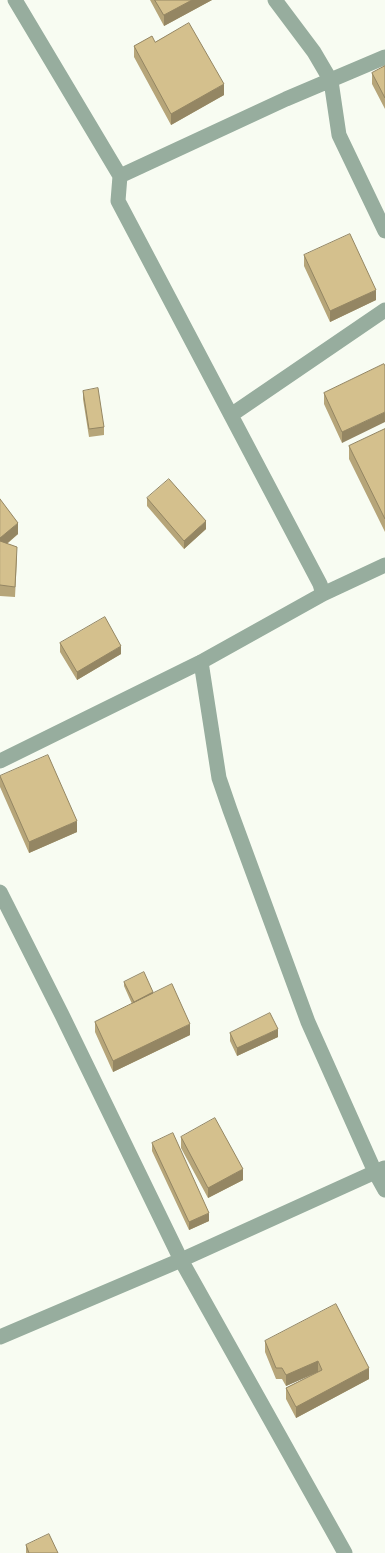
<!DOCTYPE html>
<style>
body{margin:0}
canvas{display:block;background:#f8fcf2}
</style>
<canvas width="385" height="1553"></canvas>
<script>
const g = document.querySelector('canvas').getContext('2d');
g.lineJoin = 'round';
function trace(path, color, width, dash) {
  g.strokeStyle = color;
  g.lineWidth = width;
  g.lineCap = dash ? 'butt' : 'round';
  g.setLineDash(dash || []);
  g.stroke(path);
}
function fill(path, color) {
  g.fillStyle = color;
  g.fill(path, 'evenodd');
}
const minor = new Path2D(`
 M15,0l105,176
 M275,0l39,52 17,29 8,54 46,96
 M231,415l154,-105
 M323,594l62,-29
 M201,662l18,116 11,32 78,212 67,150 10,18
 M0,761l201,-99 122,-68 -3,-10 -202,-383 2,-25 166,-77 99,-42
 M0,892l62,123 119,245 164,293
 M0,1337l181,-77 203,-92`);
const wall = new Path2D(`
 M150,0h62l-48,26z
 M155,42l69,53 -53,30 -37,-68v-11z
 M385,66v43l-13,-25v-11z
 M304,255l72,45 -46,22 -26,-56z
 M384,364l-42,79 -18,-39v-11z
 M83,391l21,36v8l-15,2 -6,-38z
 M385,429v103l-36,-73v-13z
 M147,498l59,31 -22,20 -37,-43z
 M0,499l18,35 -11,10 10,14 -2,39 -15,-1z
 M60,643l61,11 -44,26 -17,-28z
 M0,776l77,56 -48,21 -29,-66z
 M124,982l29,12 37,41 -77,37 -18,-40v-10l37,-18 -8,-18z
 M230,1033l48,4 -41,19 -7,-15z
 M181,1137l62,43 -35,18 -27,-50z
 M152,1143l57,78 -20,9 -37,-79z
 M265,1341l104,38 -73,39 -10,-19v-11l32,-16 -32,14 -4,-7h-6l-11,-27z
 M26,1545l32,8h-32z`);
const shadedWall = new Path2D(`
 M192,0h20l-48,26v-11z
 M224,84v11l-53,30v-11z
 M376,290v10l-46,22v-11z
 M385,412v10l-43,21v-11z
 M206,521v8l-22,20v-8z
 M18,523v11l-18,15v-11z
 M121,646v8l-44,26v-8z
 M77,821v11l-48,21v-11z
 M153,992v5l-19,9v-4z
 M190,1024v11l-77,37v-11z
 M278,1029v8l-41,19v-8z
 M243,1169v11l-35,18v-10z
 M209,1213v8l-20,9v-8z
 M318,1361v11l-32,14v-11z
 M369,1368v11l-73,39v-11z`);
const building = new Path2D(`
 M155,0h37l-28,15z
 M189,23l35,61 -53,30 -37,-68 18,-10 3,6z
 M385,66v32l-13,-25z
 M350,234l26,56 -46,21 -26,-56z
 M384,364l1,2v46l-43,20 -18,-39z
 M98,388l6,39 -15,2 -6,-38z
 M385,429v90l-36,-73z
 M169,479l37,42 -22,20 -37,-43z
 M0,499l18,24 -18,15z
 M0,541l17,6 -2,40 -15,-2z
 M105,617l16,29 -44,26 -17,-29z
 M48,755l29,66 -48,21 -29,-66z
 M144,972l9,20 -19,10 -10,-20z
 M172,984l18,40 -77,37 -18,-39z
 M270,1013l8,16 -41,19 -7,-15z
 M215,1118l28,51 -35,19 -27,-51z
 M173,1133l36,80 -20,9 -37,-79z
 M336,1304l33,64 -73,39 -10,-19 36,-18 -4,-9 -32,14 -4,-7h-6l-11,-27z
 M49,1534l9,19h-29l-3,-8z`);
trace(minor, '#97ad9e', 15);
fill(wall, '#b6a579');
fill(shadedWall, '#948663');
fill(building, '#d4c08d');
trace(building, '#948663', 1);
</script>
